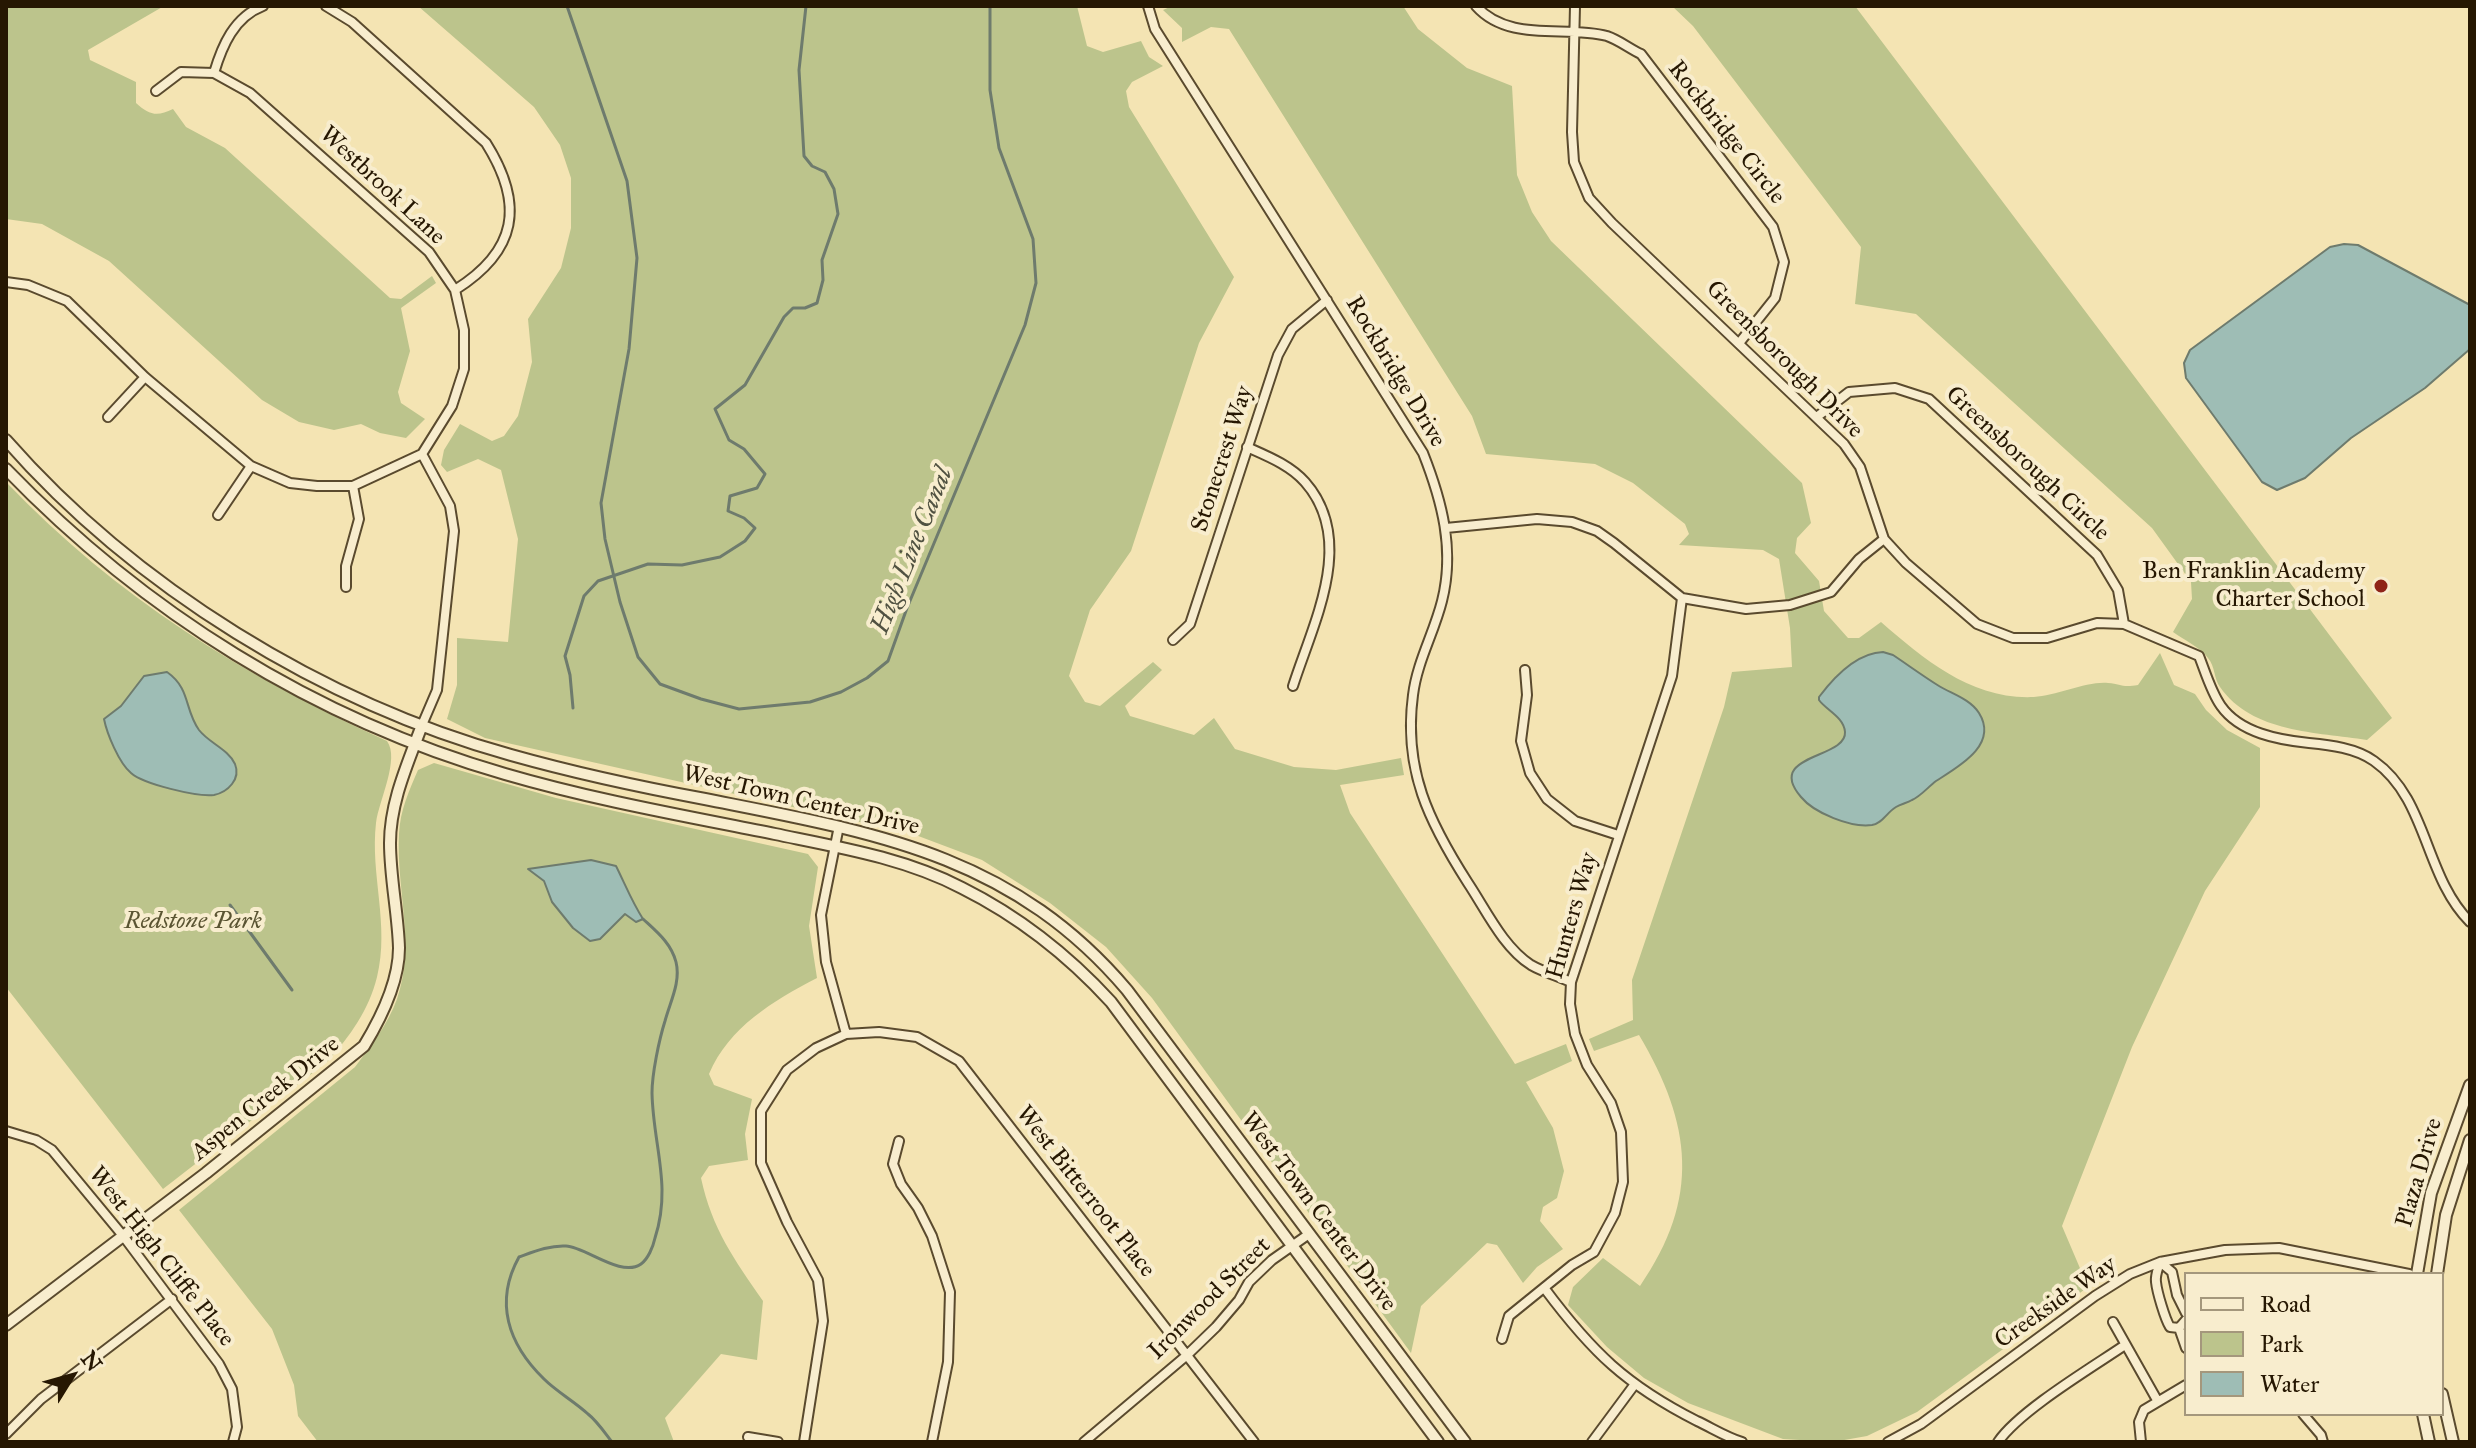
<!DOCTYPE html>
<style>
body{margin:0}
#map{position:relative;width:2476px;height:1448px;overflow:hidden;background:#f4e4b3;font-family:"IM FELL Great Primer",serif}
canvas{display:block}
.frame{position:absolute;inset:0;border:8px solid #261702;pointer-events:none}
.legend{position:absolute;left:2184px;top:1272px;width:260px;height:144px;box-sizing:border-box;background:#f8edce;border:2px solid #a4977c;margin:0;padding:10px 14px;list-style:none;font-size:24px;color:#261702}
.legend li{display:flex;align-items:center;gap:16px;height:40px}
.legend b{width:40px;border:2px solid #a4977c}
.north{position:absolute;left:32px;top:1336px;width:80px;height:80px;-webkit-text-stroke:6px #f8edce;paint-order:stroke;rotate:53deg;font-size:22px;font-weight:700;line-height:32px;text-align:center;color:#261702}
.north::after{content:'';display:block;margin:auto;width:28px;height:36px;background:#261702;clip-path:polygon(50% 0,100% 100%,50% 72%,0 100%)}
</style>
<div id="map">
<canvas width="2476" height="1448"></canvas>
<div class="frame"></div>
<ul class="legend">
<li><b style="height:10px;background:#f8edce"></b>Road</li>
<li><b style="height:22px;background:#bcc48c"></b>Park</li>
<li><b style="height:22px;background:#9ebdb5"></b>Water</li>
</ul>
<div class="north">N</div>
</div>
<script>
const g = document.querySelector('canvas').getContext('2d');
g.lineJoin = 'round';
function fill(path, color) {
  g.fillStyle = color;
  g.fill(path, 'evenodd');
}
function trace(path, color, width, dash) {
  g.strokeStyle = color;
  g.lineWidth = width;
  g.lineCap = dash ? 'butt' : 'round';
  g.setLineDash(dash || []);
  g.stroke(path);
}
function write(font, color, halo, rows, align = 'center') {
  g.font = font + ' "IM FELL Great Primer",serif';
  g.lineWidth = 8;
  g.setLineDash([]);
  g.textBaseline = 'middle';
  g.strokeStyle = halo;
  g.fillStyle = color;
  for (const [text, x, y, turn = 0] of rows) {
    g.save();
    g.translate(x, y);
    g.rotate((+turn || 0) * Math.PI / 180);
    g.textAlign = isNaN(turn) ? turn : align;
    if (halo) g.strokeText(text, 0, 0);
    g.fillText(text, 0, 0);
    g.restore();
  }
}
const green = new Path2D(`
 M6,6h158l-76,44 2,10 46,22v21c13,12 21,14 37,6l13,18 39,21 165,150 11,1 31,-23 4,7 -35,25 9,43 -12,41 3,11 24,16 -19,19 -26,-5 -19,-9 -27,6 -35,-8 -37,-22 -153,-139 -67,-37 -36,-5z
 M418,6h659l10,40 16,6 38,-11 8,16 14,9 -31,16 -6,9 3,16 105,170 -35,66 -68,208 -41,59 -21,66 16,26 15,4 53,-44 9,8 -37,36 5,10 64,19 20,-17 21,31 59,18 42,3 65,-12 3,17 -64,10 10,28 165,251 51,-20 6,17 -46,21 27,46 11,43 -7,27 -14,9 -3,14 23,28 -26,18 -14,16 -26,-38 -10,-2 -66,63 -10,47 -259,-355 -46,-51 -56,-44 -68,-43 -69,-26 -428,-96 -38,-19 10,-34v-47l51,4 10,-103 -17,-69 -23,-11 -31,13 -6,-7 3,-15 16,-26 32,17 12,-5 14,-20 14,-54 -4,-43 33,-51 10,-40v-50l-11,-33 -26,-38z
 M1172,6h231l15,23 49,39 45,18 5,89 15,37 19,29 251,242 9,40 -14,15 -2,15 24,28 5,30 24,27h11l22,-16c44,38 91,78 153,75 22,-1 53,-16 74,-14 13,1 14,5 30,2l22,-32 14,32 21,9 11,16 21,20 33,18v59l-55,84 -73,156 -70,179 26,61 -171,125 -50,24 -34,6 -50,-3 -95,-36 -44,-25 -37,-31 -39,-42 5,-18 30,-29 37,28c61,-88 52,-162 -1,-251l-45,16 -5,-12 44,-19 -1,-40 92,-273 8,-35 60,-5 -2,-39 -11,-69 -16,-9 -84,-5 10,-11 -4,-10 -52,-41 -38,-19 -109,-10 -14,-38 -243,-387 -18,-2 -29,15v-14l-19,-18z
 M1672,6h183l537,712 -25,22c-50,-8 -115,-7 -147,-53 -6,-8 -5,-21 -12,-29 -7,-10 -24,-18 -35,-26l19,-33 -1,-17 -39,-54 -236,-214 -61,-10 6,-57 -168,-221z
 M6,482c111,116 236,193 381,259 13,18 -8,59 -11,82 -6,52 14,102 1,154 -8,33 -27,59 -49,84l-165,128 -157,-202z
 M434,763l122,35 252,56 10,13 -9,59 8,52c-44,23 -88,49 -108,96l5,11 38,14 -7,35 3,26 -39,6 -8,12c11,51 33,81 62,123l-6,59 -36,-6 -56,64 9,24h-356l-20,-26 -4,-31 -22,-56 -93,-119 176,-143c16,-21 33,-43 42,-68 19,-54 -1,-110 2,-165 1,-24 10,-43 19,-64z`);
const water = new Path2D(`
 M2344,244l14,1 112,60v44l-45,39 -74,50 -46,40 -28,12 -15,-8 -76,-104 -2,-15 6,-13 140,-103z
 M1883,652l10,3c15,10 30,21 46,31 13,8 31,13 40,27 20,32 -21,54 -43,68 -8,6 -15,15 -24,19 -5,3 -11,4 -16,7 -10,6 -13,16 -24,18 -21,3 -58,-12 -71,-28 -37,-43 46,-38 44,-65 -1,-15 -19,-22 -26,-32v-3c15,-20 37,-44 64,-45z
 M167,672c24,17 17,37 32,58 10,13 29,19 36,34 6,15 -7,28 -21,31 -17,2 -71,-11 -83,-22 -12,-10 -24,-39 -27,-54l17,-13 23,-30z
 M591,860l25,6c9,18 16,36 27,53l-7,3 -11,-8 -25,25 -10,2 -17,-13 -21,-26 -8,-21 -16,-12z`);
const stream = new Path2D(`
 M567,6l60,175 10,77 -8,91 -28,154 4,36 15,63 18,55 22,27 41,15 38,10 71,-7 31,-10 26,-14 21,-17 19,-53 118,-283 11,-42 -3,-44 -34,-91 -9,-58v-84
 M573,708l-3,-33 -5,-19 19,-60 14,-15 50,-17 34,1 38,-8 25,-16 10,-13 -11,-10 -16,-7 2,-15 27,-8 8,-14 -21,-25 -15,-9 -14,-31 30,-24 39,-68 9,-9h12l12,-5 6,-23 -1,-20 16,-46 -4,-25 -9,-17 -13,-6 -8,-10 -5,-86 7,-64
 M230,905l62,85
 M612,1442c-7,-9 -15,-21 -24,-28 -14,-13 -31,-22 -44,-35 -36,-35 -50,-77 -25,-122 14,-5 31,-12 47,-11 20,1 55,32 75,18 7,-5 12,-17 14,-26 17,-52 -2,-93 -3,-145 0,-19 7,-53 13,-72 5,-19 16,-39 11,-59 -5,-19 -19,-30 -33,-43`);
const minor = new Path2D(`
 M326,6l26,16 134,121c39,62 31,108 -31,147
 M1148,6l7,23 268,424c19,48 32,97 19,148 -8,32 -25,61 -29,94 -10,75 16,127 55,188 18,27 35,64 63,82 12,7 27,11 40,17
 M1476,6c33,37 89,19 131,30 12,4 23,13 34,18l132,173 11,35 -9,36 -35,44
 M1575,6l-3,126 2,30 15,36 23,25 232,221 16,23 24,72 22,24 71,61 36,14h34l50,-15 27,1 75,32c6,15 12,36 22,50 19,27 58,34 88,37 21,2 47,5 65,18 54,38 50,115 96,161
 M214,73c8,-27 20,-56 49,-67
 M6,282l22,3 39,16 78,76 106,89 39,17 27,3h36l69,-32 30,-48 12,-37v-39l-9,-40 -26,-38 -179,-159 -36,-20 -33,-1 -25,19
 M1818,416l31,-24 46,-4 34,11 168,156 21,35 6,34
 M108,417l37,-40
 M1247,447c20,9 43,18 58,35 52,59 8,141 -12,204
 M218,515l33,-49
 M1446,528l91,-9 35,3 25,9 17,12 68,55 64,11 44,-4 41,-13 28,-33 25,-20
 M346,587v-21l13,-47 -6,-33
 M1173,640l17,-16 88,-269 14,-26 35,-29
 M1525,670l2,25 -6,46 9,32 17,26 28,22 43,14
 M422,725l15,-35 17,-159 -4,-25 -28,-52
 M839,826l-18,89 5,47 20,72
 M6,1131l30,9 16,10 72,87 95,127 13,25 5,38 -4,15
 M899,1141l-6,23 8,20 17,24 14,28 18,56 -2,70 -16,80
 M1545,1289c47,63 81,96 152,132 15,7 29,16 45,21
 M2186,1313l-9,-18 -5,-23 -12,-10c-2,7 -5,13 -4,20 1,10 9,37 14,45l9,1 7,-8
 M2113,1322l44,78
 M2179,1328l7,20
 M1502,1339l7,-23 63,-51 22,-13 21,-39 8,-31 -2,-50 -10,-29 -24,-38 -12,-31 -5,-30 1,-22 101,-306 10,-78
 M2303,1414l18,21 2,7
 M6,1434l35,-35 131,-100
 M748,1437l30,5
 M804,1442l19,-121 -5,-41 -31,-58 -26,-59v-52l26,-41 29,-22 30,-14 33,-2 38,5 42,24 295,381
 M1084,1442l102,-86 30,-29 23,-27 10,-18 23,-22 37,-26
 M1592,1442l43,-58
 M1888,1442l33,-18 174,-128 35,-22 30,-12 65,-12 54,-2 130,26
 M1998,1442c21,-31 93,-74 127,-97
 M2141,1442l-2,-20 5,-12 42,-25`);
const tertiary = new Path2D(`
 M6,440c129,147 317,263 505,315 64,18 129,32 194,44 166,33 306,54 422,191l338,452
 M6,469c138,143 308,250 499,305 89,26 180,42 270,60 63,13 130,24 187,54 58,29 106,67 149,114l327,440
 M2417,1274l14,-81 39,-108
 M2437,1274l9,-59 24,-75
 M6,1325l200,-152 158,-127c17,-28 35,-64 35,-98 -1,-35 -9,-70 -9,-105 0,-41 18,-80 32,-118
 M2442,1394l11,48
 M2423,1414l6,28`);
const markers = [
 [2381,586,8,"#8f2418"]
];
const streetNames = [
 ["Rockbridge Circle",1726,133,52],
 ["Westbrook Lane",382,186,43],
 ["Greensborough Drive",1784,360,45],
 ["Rockbridge Drive",1395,372,59],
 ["Stonecrest Way",1223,459,-72],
 ["Greensborough Circle",2027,464,43],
 ["West Town Center Drive",801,801,13],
 ["Hunters Way",1573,916,-74],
 ["Aspen Creek Drive",266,1099,-39],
 ["Plaza Drive",2420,1173,-74],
 ["West Bitterroot Place",1085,1192,52],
 ["West Town Center Drive",1318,1212,53],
 ["West High Cliffe Place",161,1257,52],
 ["Ironwood Street",1210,1299,-45],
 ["Creekside Way",2056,1303,-35]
];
const poiNames = [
 ["Ben Franklin Academy",2365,572],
 ["Charter School",2365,600]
];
const parkNames = [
 ["Redstone Park",193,922]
];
const waterNames = [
 ["High Line Canal",913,551,-68]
];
fill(green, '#bcc48c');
fill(water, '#9ebdb5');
trace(water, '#6e7b6d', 2);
trace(stream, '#6e7b6d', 3);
trace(minor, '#5a4a2e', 12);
trace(tertiary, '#5a4a2e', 14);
trace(minor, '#f8edce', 8);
trace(tertiary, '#f8edce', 10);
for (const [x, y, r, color] of markers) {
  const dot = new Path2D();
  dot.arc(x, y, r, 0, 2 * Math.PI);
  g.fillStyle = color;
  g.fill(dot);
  trace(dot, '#f8edce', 3);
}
write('24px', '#261702', '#f8edce', streetNames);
write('24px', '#261702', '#f8edce', poiNames, 'right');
write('italic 24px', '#5a5432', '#f8edce', parkNames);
write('italic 26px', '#505141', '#f8edce', waterNames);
</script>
